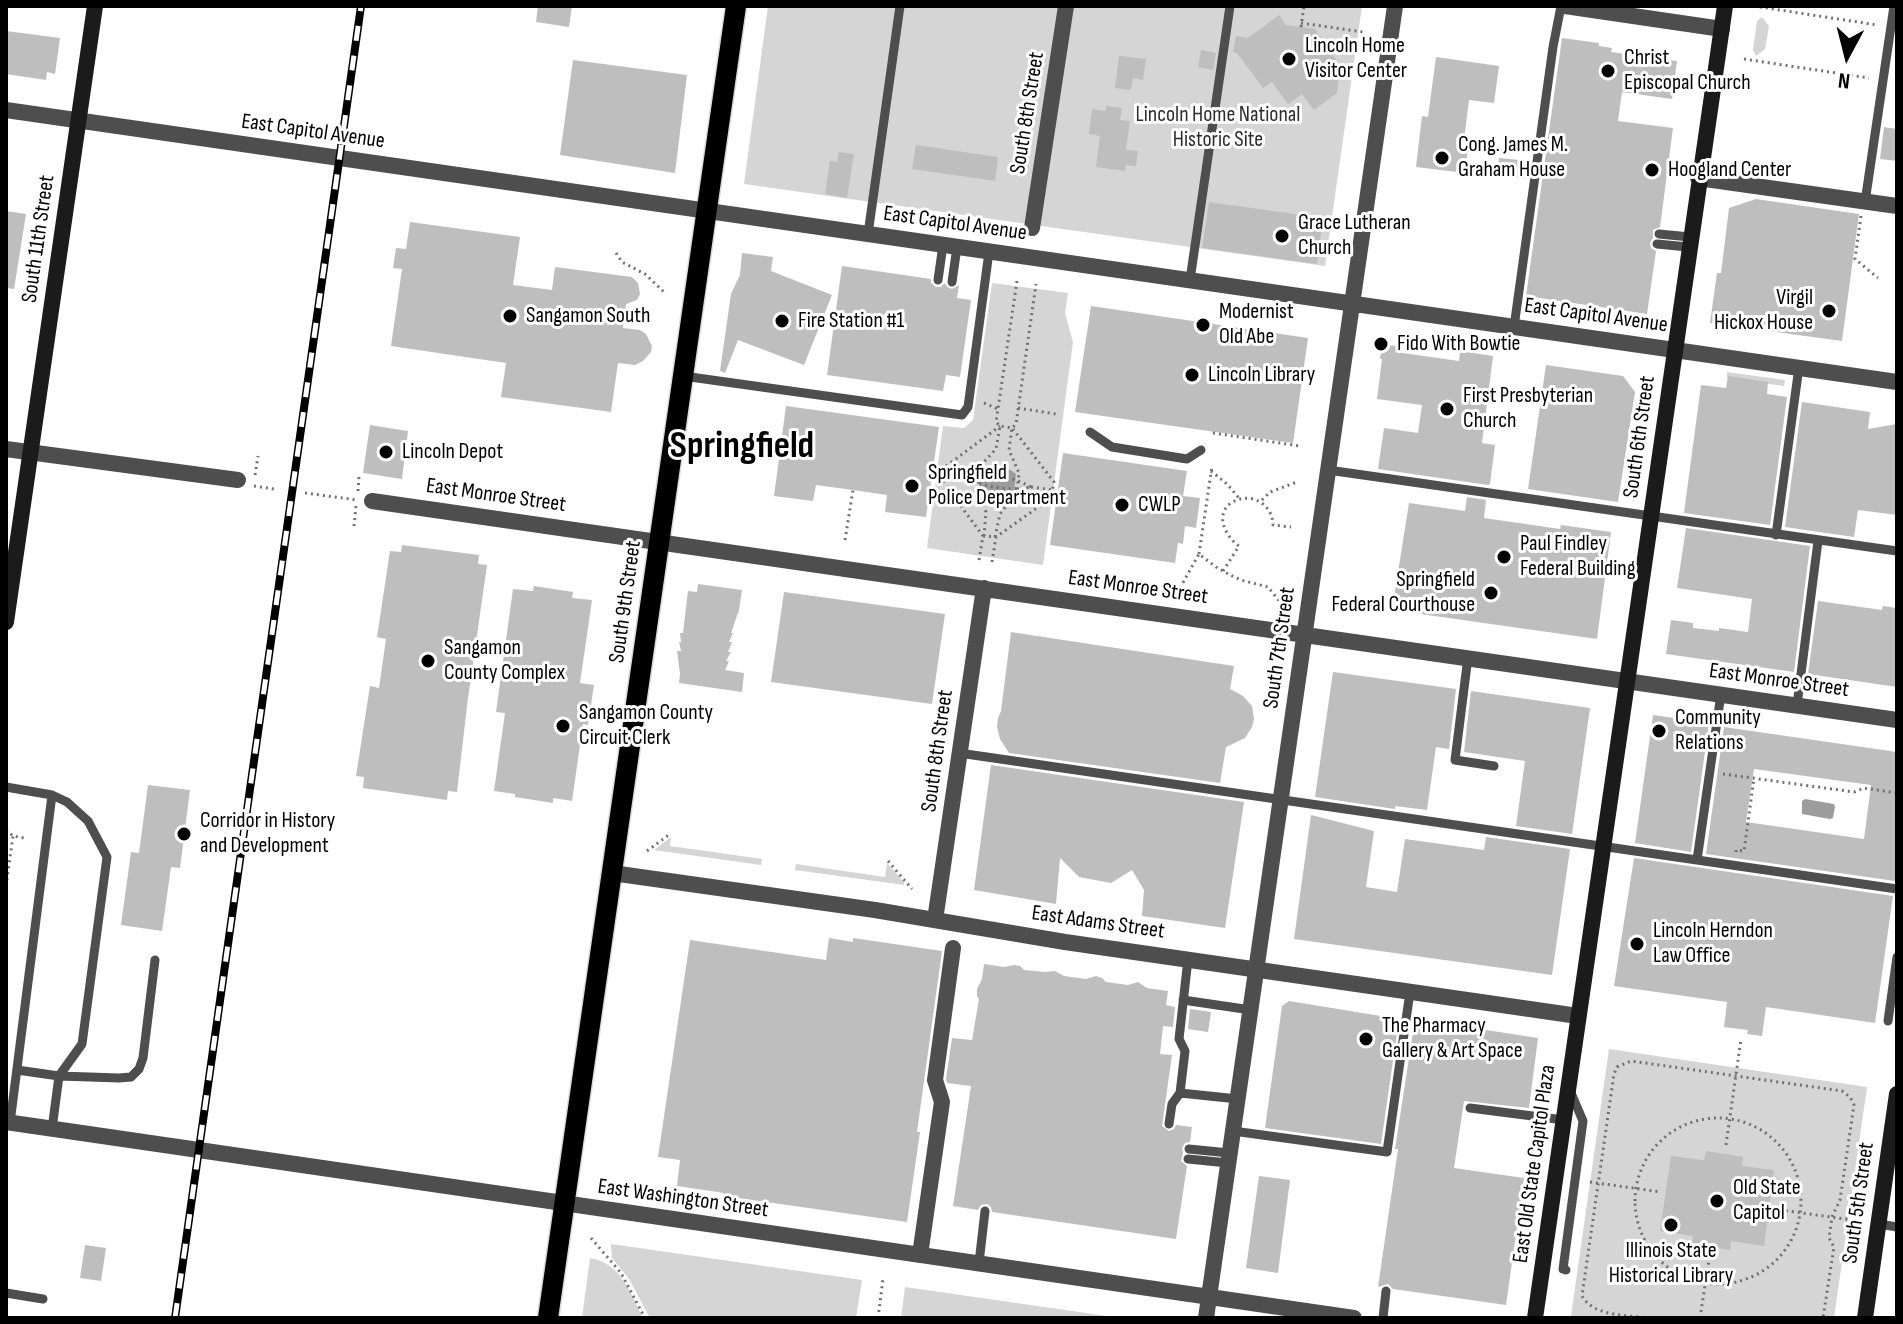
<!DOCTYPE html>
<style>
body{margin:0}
#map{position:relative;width:1903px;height:1324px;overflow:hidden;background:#fff;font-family:"Sofia Sans Condensed",sans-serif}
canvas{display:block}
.frame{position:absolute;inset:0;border:8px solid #000;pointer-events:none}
.north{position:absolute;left:1807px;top:16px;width:80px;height:80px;-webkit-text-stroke:6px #fff;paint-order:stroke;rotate:187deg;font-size:22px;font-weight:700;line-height:32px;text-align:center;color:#000}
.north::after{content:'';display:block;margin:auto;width:28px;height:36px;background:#000;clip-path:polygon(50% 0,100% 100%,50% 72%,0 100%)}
</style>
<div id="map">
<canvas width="1903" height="1324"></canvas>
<div class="frame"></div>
<div class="north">N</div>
</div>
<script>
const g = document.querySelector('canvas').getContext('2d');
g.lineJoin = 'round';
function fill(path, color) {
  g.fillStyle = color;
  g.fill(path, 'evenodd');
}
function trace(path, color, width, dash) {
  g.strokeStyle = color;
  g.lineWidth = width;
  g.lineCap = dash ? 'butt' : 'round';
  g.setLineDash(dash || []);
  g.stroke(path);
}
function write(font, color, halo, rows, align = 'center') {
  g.font = font + ' "Sofia Sans Condensed",sans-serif';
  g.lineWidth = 6;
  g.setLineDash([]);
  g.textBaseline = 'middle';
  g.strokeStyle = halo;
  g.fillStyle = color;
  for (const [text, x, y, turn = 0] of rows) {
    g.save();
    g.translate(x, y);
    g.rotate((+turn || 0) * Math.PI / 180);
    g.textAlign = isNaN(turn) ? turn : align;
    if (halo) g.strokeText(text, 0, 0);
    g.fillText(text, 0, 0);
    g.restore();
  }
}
const green = new Path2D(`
 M768,6h594l-37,260 -581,-82z
 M1762,17l7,9 -4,23 -9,7 -3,-6 4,-29z
 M992,283l76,10 -3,20 8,29 -30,223 -116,-17 16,-122 21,2 9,-8z
 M1727,372l58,8 -1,6 -57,-8z
 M671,837l-1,9 92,13 -1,6 -107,-15z
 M887,863l17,19v3l-109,-15 1,-6 89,13z
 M1609,1049l258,38 -33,231h-249l-14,-2z
 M611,1244l251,36 -6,38h-206l-21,-39 -17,-21z
 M590,1258c31,5 41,36 53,60h-61z
 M905,1287l216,31h-220z`);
const water = new Path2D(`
 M985,467c11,0 23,-1 31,7l-2,19 -3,4c-11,0 -25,2 -32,-8l3,-19z
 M1805,799l29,5 1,3 -2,11 -3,1 -28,-5v-13z`);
const building = new Path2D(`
 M538,6h34l-3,21 -33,-5z
 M1279,15l7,10 29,4 25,36 -3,28 -23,17 -12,-16 -14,10 -16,-22 -9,6 -26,-35 -4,-1 3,-16 12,2z
 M6,31l54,7 -5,36 -8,-2 -1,8 -40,-6z
 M1562,38l37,5v3l13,2 -1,4 66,9 -5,38 -50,-7 -4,29 55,7 -13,99 -7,3v8l-3,5 1,5 5,3 -9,63 -121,-18z
 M1201,50l15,3 -3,17 -15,-3z
 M1119,56l27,3 -3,21 -10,-2 -2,12 -16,-2z
 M1436,57l63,9 -5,37 -25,-3 -6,48h5l-3,25 -49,-6 6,-51 6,1z
 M573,60l114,15 -12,98 -115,-18z
 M1106,106l16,2 -2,12 10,1 -4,29 12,1 -2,15 -10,-1 -1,6 -29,-4 4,-31 -11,-2 3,-25 14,2z
 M1884,127l13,2v32l-17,-2z
 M916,145l82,12 -3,24 -83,-12z
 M839,152l15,2 -7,44 -22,-4 5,-33 7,1z
 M1499,158l30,3 -2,18 -30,-5z
 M1756,199l103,15 -17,127 -132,-18 7,-50h4l8,-65z
 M1209,202l114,16 -6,46 -115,-16z
 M6,211l20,3 -12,75 -8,-1z
 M410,222l110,15 -7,48 39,5 3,-23 77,10 6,6 2,11 -3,6 -11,4 -3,24 17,2 6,4 6,12 -1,6 -8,9 -8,4 -17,-2 -7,49 -110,-15 5,-34 -115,-17 11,-77 -9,-1 3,-20 10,1z
 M742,253l31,4 -2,14 61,24 -28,70 -66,-25 -13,33 -5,-2 11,-77 9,-19z
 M842,266l89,13v4l5,4h5l4,-4 2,4 5,2 7,-4 -2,13 14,2 -11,77 -14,-2 -3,16 -116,-16z
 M1091,306l217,32 -15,105 -218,-31z
 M1382,344l14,2v6l63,9 1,-10 33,5 -11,87 13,2 -5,39 -2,1 -110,-16 6,-41 34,5 4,-28 -45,-6 5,-40h-2z
 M1546,365l77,11 12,16 -17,110 -90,-13z
 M1728,376l40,6 -1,12 20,3 -17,128 -86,-12 17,-128 25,3z
 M1802,402l68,10 -2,17 29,-5v91l-39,-5 -4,27 -69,-10z
 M786,406l153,21 -13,90 -41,-5 2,-17 -34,-5 -37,-5 -3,16 -39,-5z
 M370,425l38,6 -6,48 -39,-6z
 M1063,453l124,18 -4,25 17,2 -4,30 -11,-2 -2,18 -5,-1 -3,20 -125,-18z
 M1467,497l19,3 -2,18 76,11 1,-4 50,7 -14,107 -205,-29 17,-107 56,8z
 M1686,528l124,18 -16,126 -128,-18 5,-34 22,3v5l26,3v-3l29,4 4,-33 -75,-11z
 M402,545l77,10 -1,9 9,1 -19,133 -11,94 -9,-1 -1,9 -84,-12 1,-11 -8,-1 14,-90 9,2 7,-49 -9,-2 13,-86 11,1z
 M698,584l44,6 -3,20 -8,23h2l-4,9h3l-4,10h3l-5,9h3l-4,9 19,3 -2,19 -63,-9 1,-9 -3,-23h4l-2,-9h2l-1,-9h3l5,-42 9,1z
 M534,586l39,6 -1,6 20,2 -12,83 14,2 -6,40 -5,-1 -11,77 -19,-3v5l-38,-6v-3l-21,-3 11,-78 -9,-1 17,-123 20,2z
 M784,592l161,22 -13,90 -161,-22z
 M1818,601l64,9 1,-4 14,2v79l-89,-13z
 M1011,632l223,34 -4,23 13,7 9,10 2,13 -2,8 -7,11 -19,9 -6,36 -211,-30 -9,-14 -3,-12 1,-9 3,-7z
 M1333,672l123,17 -7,60 -13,-2 -9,63 -32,-4v3l-80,-12z
 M1471,691l119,17 -18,126 -56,-8 9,-65 -61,-9z
 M1653,715l56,8 -18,129 -56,-9z
 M1724,727l173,25v117l-2,12 -189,-27zM1754,769l117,16 -7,54 -118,-17z
 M991,765l253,37 -19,126 -83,-12 2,-26 -12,-20 -21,13 -32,-6 -19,-19 -4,46 -82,-14z
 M148,785l42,5 -10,78 -9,-1 -9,64 -41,-6 10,-73 8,1z
 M1311,815l63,16 -8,56 31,5 8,-53 79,11 2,-13 84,12 -18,126 -258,-36z
 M1634,858l259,38 -18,127 -109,-16 -4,29 -15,-2 1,-4 -24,-3 3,-25 -113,-16z
 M829,938l24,4v-4l89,13 -25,181h3l-13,90 -183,-26v-3l-47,-7 3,-26 -22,-3 32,-217 136,20z
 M984,964l20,3 10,-2 6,1 4,4 21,2 10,-1 9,5 22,3 10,-3 6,2 4,4 22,3 10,-3 9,6 21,3 -2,14 9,2 -2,20 -10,-1 -3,28 12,1 -10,71 7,5 5,-2 2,-4 16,2 -2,15 -5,1 -3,5 1,5 -2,8 6,5 -11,73 -184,-27 -1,-5 -4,-3 -6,1 -3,5 -25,-4 18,-120 -24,-3 -1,-4 6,-41 20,2 7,-41 -2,-3v-7l5,-10z
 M1289,1001l110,18 -18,125 -116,-16 17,-122z
 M1190,1009l21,3 -3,20 -20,-3z
 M1415,1019l123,19 -9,70 -65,-7 -10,67 70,10 -18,127 -113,-16 -5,-5 -10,3 20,-138h-3z
 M1706,1151l37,6 -1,9 32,4 -10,76 -33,-5 -1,9 -38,-6 1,-8 -33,-5 11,-75 33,4z
 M1259,1176l31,4 -12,93 -32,-5z
 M85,1245l21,3 -5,33 -21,-3z`);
const path = new Path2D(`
 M1754,6l123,19
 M1301,23l62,9
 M1301,27l3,-21
 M1744,59l125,19
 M1861,216l-6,43 23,19
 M616,253l6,9 23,12 19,18
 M1017,281l-21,141 4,4 12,2 4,-4 20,-140
 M984,403l14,6
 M1018,408l38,6
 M1213,433l87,13
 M1211,471l16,13 12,14
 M255,475l3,-19
 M944,475l21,2
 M254,486l20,3
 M1031,487l21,3
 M358,491l1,-15
 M305,493l52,7
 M1262,500l8,-8 27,-10
 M354,526l2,-20
 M983,536l13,1 55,-39 3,-16 -41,-53
 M984,536l2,-24 -8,-20 1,-21 3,-7 14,-15 4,-23
 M995,537l5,-23 17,-22 2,-19 -10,-23 3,-22
 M845,540l8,-50
 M1199,554l13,-88
 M979,560l4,-24 -40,-54 2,-15 55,-41
 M992,562l4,-25
 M1223,571l16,-25c-16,-11 -26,-37 -2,-46 18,-7 36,7 36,25l18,2
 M1180,588l19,-34 17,13 14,8 11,5 27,7 13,16
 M1723,774l131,18 10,-4 33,5
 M6,830l7,6 11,2
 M647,851l23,-17
 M1736,852v-2l8,1 10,-73
 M888,861l24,28
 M6,886l7,-50
 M1635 1201a83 83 0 1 1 166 0a83 83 0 1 1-166 0Z
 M1726,1145l15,-106
 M1590,1182l71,10
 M1524,1195l7,1 1,-11
 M1774,1209l78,11
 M591,1238l30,35 24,45
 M878,1318l5,-39
 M1650,1318c-23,-3 -56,-1 -68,-22l32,-222 3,-7 14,-6 211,30 8,6 4,8 -14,95 -8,17 -3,21 5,9 -11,71
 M1700,1318l11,-71`);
const lane = new Path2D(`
 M1865,202l29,-196
 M868,234l32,-228
 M1659,234l31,3
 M1657,244l31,3
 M938,280l5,-35
 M1190,280l40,-274
 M952,282l5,-35
 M1514,327l39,-280 8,-41
 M683,376l279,39 6,-8 21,-155
 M1090,432l22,15 75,12 14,-9
 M1328,470l569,81
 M1776,535l23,-168
 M1468,657l-13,103 39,6
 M1797,705l21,-164
 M959,753l938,136
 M6,787l46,8 15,7 21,19 19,36 -25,187 -23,32 -7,53
 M1697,860l24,-166
 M1183,1000l68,10
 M1888,1021l9,-64
 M17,1070l42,6 60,2 12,-1 8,-8 4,-11 12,-98
 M1180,1093l58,6
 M1470,1108l94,12
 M10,1123l42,-328
 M1169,1124l3,-20 8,-11 5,-42 -6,-12 9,-80
 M1233,1131l154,21 23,-160
 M1189,1149l40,4
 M1188,1159l40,4
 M1879,1224l18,3
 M979,1263l6,-52
 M1566,1270l-3,-1 20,-148 -12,-28
 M6,1293l37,6
 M1383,1318l3,-27`);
const street = new Path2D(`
 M1565,6l157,23
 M6,110l1891,272
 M1698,178l199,28
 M1032,228l34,-222
 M6,449l232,31
 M372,501l1525,219
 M612,873l263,37 190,32 513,74
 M935,920l49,-332
 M6,1122l1348,196
 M920,1255l22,-153 -7,-22 18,-132
 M1206,1318l189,-1312`);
const secondary = new Path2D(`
 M6,622l89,-616
 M1535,1318c65,-437 124,-875 190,-1312
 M1865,1318l32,-224`);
const primary = new Path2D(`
 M548,1318l188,-1312`);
const rail = new Path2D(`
 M175,1318l186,-1312`);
const pathBridge = new Path2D(`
 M965,477c26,-3 42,-3 66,10
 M968,479c21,9 40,12 63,8`);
const markers = [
 [1289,59,8,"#000"],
 [1608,71,8,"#000"],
 [1442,158,8,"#000"],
 [1652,170,8,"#000"],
 [1282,236,8,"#000"],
 [1829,311,8,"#000"],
 [510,316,8,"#000"],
 [782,321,8,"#000"],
 [1203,325,8,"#000"],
 [1381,344,8,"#000"],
 [1192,375,8,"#000"],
 [1447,409,8,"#000"],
 [386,452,8,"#000"],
 [912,486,8,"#000"],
 [1122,505,8,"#000"],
 [1504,557,8,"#000"],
 [1491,593,8,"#000"],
 [428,661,8,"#000"],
 [563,726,8,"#000"],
 [1659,731,8,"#000"],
 [184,834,8,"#000"],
 [1637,944,8,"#000"],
 [1366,1039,8,"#000"],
 [1717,1201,8,"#000"],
 [1671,1225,8,"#000"]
];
const poiNames = [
 ["Lincoln Home",1305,46],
 ["Visitor Center",1305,71],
 ["Christ",1624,58],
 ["Episcopal Church",1624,83],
 ["Cong. James M.",1458,145],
 ["Graham House",1458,170],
 ["Hoogland Center",1668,170],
 ["Grace Lutheran",1298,223],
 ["Church",1298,248],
 ["Virgil",1813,298,"right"],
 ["Hickox House",1813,323,"right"],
 ["Modernist",1219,312],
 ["Old Abe",1219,337],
 ["Sangamon South",526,316],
 ["Fire Station #1",798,321],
 ["Fido With Bowtie",1397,344],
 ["Lincoln Library",1208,375],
 ["First Presbyterian",1463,396],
 ["Church",1463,421],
 ["Lincoln Depot",402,452],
 ["Springfield",928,473],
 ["Police Department",928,498],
 ["CWLP",1138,505],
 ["Paul Findley",1520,544],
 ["Federal Building",1520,569],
 ["Springfield",1475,580,"right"],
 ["Federal Courthouse",1475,605,"right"],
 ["Sangamon",444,648],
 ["County Complex",444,673],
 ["Sangamon County",579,713],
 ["Circuit Clerk",579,738],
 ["Community",1675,718],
 ["Relations",1675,743],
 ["Corridor in History",200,821],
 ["and Development",200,846],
 ["Lincoln Herndon",1653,931],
 ["Law Office",1653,956],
 ["The Pharmacy",1382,1026],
 ["Gallery & Art Space",1382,1051],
 ["Old State",1733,1188],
 ["Capitol",1733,1213],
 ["Illinois State",1671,1251,"center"],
 ["Historical Library",1671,1276,"center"]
];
const streetNames = [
 ["South 8th Street",1028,113,-81],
 ["East Capitol Avenue",313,132,8],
 ["East Capitol Avenue",955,224,8],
 ["South 11th Street",39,239,-82],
 ["East Capitol Avenue",1596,316,8],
 ["South 6th Street",1640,437,-82],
 ["East Monroe Street",496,496,8],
 ["East Monroe Street",1138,588,8],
 ["South 9th Street",626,602,-82],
 ["South 7th Street",1280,648,-82],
 ["East Monroe Street",1779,681,8],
 ["South 8th Street",938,751,-82],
 ["East Adams Street",1098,923,8],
 ["East Old State Capitol Plaza",1535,1164,-82],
 ["East Washington Street",683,1199,8],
 ["South 5th Street",1859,1203,-82]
];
const parkNames = [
 ["Lincoln Home National",1218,115],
 ["Historic Site",1218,140]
];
const townNames = [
 ["Springfield",742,447]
];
fill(green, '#d5d5d5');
fill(water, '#9c9c9c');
fill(building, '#bebebe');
trace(primary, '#dbdbdb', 23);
trace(path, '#707070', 3, [2, 4]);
trace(lane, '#4e4e4e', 9);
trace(street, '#4e4e4e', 16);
trace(secondary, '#1b1b1b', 16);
trace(primary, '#000', 20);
trace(rail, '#000', 8);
trace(rail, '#fff', 5, [15]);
trace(pathBridge, '#707070', 3, [2, 4]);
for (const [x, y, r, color] of markers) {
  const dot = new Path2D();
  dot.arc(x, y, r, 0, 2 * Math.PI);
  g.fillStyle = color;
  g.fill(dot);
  trace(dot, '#fff', 3);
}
write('22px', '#000', '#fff', poiNames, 'left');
write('22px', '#000', '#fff', streetNames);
write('22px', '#2c2c2c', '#fff', parkNames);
write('bold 38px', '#000', '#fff', townNames);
</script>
